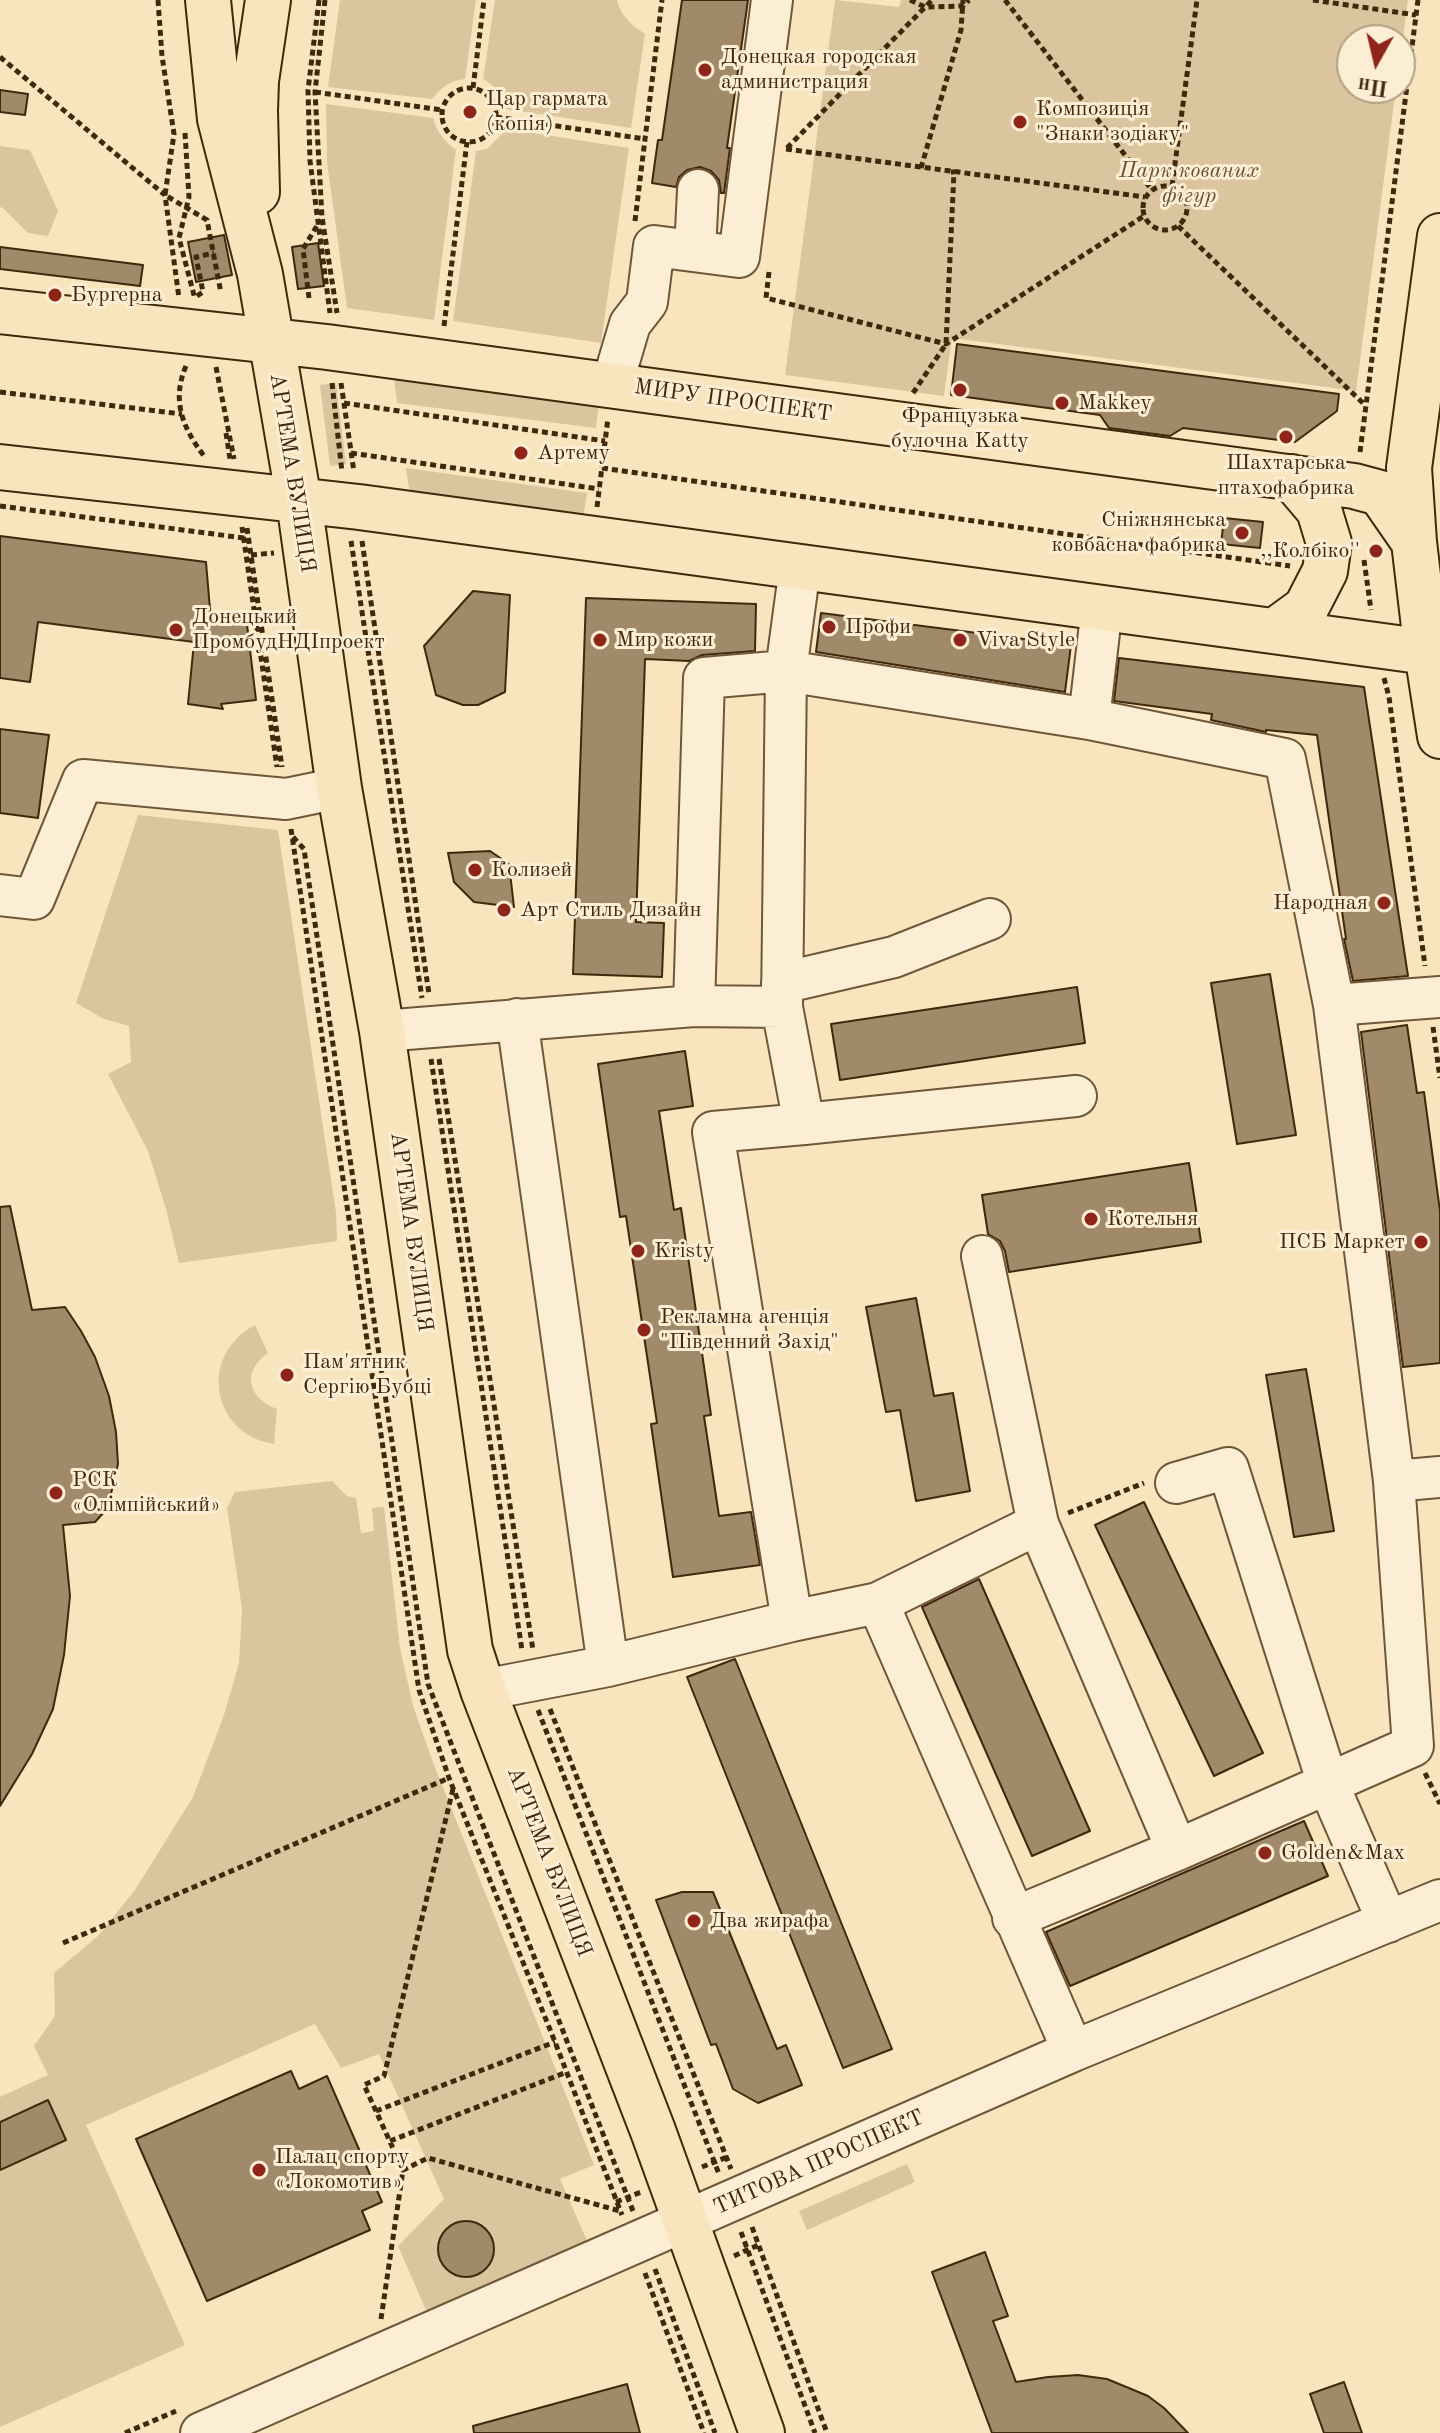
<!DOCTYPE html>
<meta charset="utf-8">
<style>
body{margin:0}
#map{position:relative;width:1440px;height:2433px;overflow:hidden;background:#f9e5bd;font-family:"Old Standard TT",serif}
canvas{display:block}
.north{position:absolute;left:1336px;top:24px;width:80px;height:80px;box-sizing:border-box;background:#fbeed4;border:2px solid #b09f84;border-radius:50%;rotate:188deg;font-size:22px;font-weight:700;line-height:32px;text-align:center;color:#40280d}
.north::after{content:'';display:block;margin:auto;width:28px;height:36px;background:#8f2418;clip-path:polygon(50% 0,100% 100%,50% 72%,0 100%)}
</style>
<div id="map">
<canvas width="1440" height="2433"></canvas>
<div class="north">Пн</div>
</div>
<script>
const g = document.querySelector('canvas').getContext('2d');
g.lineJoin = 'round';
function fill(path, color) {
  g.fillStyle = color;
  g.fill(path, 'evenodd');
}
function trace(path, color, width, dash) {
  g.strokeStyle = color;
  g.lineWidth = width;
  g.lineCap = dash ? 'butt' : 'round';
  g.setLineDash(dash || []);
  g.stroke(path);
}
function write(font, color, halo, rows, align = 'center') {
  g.font = font + ' "Old Standard TT",serif';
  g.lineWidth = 6;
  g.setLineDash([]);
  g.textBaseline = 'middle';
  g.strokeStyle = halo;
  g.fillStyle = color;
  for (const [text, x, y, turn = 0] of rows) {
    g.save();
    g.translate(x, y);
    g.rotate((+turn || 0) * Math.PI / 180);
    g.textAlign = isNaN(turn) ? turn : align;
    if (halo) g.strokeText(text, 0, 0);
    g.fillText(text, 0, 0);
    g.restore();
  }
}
const green = new Path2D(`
 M340,0h136l-11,79c-16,2 -23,8 -33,20l-104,-12z
 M495,0h122c4,16 14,25 28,34l-14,94 -125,-19c-5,-14 -9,-22 -23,-30z
 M835,0l64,7 2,-7h507l-8,60v-20h-48v48h44l-40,303 -404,-53 -8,58 -159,-21z
 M326,104l107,14c4,14 11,23 23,32l-22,170 -87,-12 -20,-146z
 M507,129l122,19 -28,195 -148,-22 23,-170 11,-2z
 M0,146l30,4 28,61 -10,25 -20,-3 -25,-25 -3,-1z
 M393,370l206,32 -3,26 -199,-25z
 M336,383l10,81 -16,2 -10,-81z
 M406,468l181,25 -4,25 -173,-23z
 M138,815l140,15 58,382 1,29 -158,22 -13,-54 -18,-58 -40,-77 23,-12 -2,-36 -25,-7 -28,-16z
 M255,1325l13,28c-27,19 -20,45 9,56l-3,35c-63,-10 -76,-89 -19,-119z
 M332,1481l15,15 9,2 5,35 13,-2 -2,-23 12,-1 16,141 13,58 21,59 160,400 -34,14 27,62 -158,76 -31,-71 46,-47 -65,-145 -38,14 -26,-44 -229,101 99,220 -185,82v-330l48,-22 -14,-29 21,-30 -1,-43 45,-38 36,-45 58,-93 31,-82 15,-52 3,-54 -15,-101 8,-16z
 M907,2164l8,18 -108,48 -8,-19z`);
const building = new Path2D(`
 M682,0h66l-21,148h3l-6,45h-3l-2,-13 -8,-9 -11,-4 -13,3 -8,7 -3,10 -24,-4 6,-43h4z
 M0,90l28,4 -3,21 -25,-3z
 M224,235l8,40 -36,7 -8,-40z
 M318,243l6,43 -26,3 -6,-42z
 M0,247l143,18 -3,21 -140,-17z
 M957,344l382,50 -2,17 -42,31 -112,-14 -13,8 -61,-8 -9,-13 -149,-20z
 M1224,518l39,4 -3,26 -39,-4z
 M0,536l206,26 5,59 35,-5 10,84 -35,4 2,5 -35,-5 6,-62 -156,-20 -8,60 -30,-4z
 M473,591l37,4 -5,97 -27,13h-15l-27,-10 -12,-49z
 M586,598l170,6 -1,47 -53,4 -13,6 -44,-2 -9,263 28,1 -2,54 -89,-3z
 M821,613l250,32 -6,47 -249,-40z
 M1119,658l245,29 44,289 -55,5 -9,-42h2l-29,-204 -51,-5v2l-55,-12 1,-6 -98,-13z
 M0,729l49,6 -11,83 -38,-5z
 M490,851l19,13 5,43 -40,-5 -20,-20 -6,-29z
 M1270,974l26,161 -59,9 -26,-161z
 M1077,987l8,56 -245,37 -9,-56z
 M1407,1025l10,68 7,-1 16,119v152l-37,4 -42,-335z
 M685,1051l8,55 -34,5 15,99 7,-2 30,207 -7,1 15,100 32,-4 9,53 -87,12 -22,-153 6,-1 -31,-207 -6,1 -22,-153z
 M1189,1163l12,79 -192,30 -4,-21 -5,-10 -12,-7 -6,-39z
 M10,1206l22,104 33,-3 16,24 14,26 14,39 7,36 2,32 -8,34 -5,13 -10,11 -32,3 7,71 -6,59 -11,54 -21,45 -32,52v-599z
 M916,1298l18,98 19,-3 17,98 -54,10 -16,-91 -14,2 -20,-105z
 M1306,1369l28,162 -40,6 -28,-162z
 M1144,1502l119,251 -49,23 -119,-251z
 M979,1579l111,252 -58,25 -110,-249z
 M735,1659l157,390 -49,19 -156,-391z
 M1304,1821l24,55 -258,110 -24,-54z
 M682,1892h31l64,157 9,-4 16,40 -44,18 -25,-14 -17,-45 -5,1 -55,-145z
 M291,2071l8,18 28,-13 55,126 -20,9 8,19 -163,71 -71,-162z
 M48,2100l18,40 -66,30v-48z
 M438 2249a28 28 0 1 1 56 0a28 28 0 1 1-56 0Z
 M985,2252l23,64 -15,5 23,61 32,-5 30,-2 29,4 41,17 16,12 24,25h-196l-60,-161z
 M1344,2382l18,51h-38l-14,-39z
 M627,2384l13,49h-166l-1,-7z`);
const path = new Path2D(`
 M158,0l4,56 12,78 -9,61 42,25 14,73
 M319,0l-11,90 2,71 20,152
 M325,0l-10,92 7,125 15,96
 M910,0l15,7 38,-1 6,-6
 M1005,0l147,190
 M1313,0l103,15
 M0,57l165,138 14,103
 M442 115a27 27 0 1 1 54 0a27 27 0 1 1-54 0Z
 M473,88l11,-88
 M315,92l127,18
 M496,117l149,22
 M185,133l4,64 -10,41 16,61
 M787,148l145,-148
 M786,149l359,48
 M921,168l40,-138 2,-30
 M1172,186l25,-186
 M1143 208a22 22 0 1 1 44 0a22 22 0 1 1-44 0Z
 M635,221l27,-221
 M1178,226l187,179
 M769,272l-3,26 180,46 198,-128
 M197,296l6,-4 -7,-35 18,-4
 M309,298l-6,-49 15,-25
 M444,326l23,-184
 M186,366c-15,35 -3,62 18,90
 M216,367l18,92
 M332,383l10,89
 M341,383l13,89
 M0,392l182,22
 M913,393l33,-49 8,-172h-3
 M344,403l261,38
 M226,433l4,26
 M1360,452l58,-452
 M351,453l248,36
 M602,468l688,98
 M0,506l244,32
 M597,507l11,-89
 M242,527l35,240
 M247,528l35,239
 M351,541l71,457
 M362,541l67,453
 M251,555l23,-2
 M1364,560l7,50
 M1384,678l5,19 36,269
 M291,829l128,861 30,88 106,264 67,173
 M293,837l11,12 124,835 205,527
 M1433,1027l7,51
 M431,1059l91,591
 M439,1059l94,591
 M1068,1513l76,-30
 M550,1709l181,460
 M538,1710l181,464
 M1425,1773l15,31
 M453,1789l-69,287 -20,9 39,85 25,-12 192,53
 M63,1943l386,-165
 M376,2111l179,-69
 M390,2141l177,-69
 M702,2167l25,-10
 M616,2202l25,-10
 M752,2227l75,206
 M741,2232l74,201
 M734,2256l24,-11
 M655,2269l60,164
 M645,2273l59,160
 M381,2319l22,-149
 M125,2433l51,-22`);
const minor = new Path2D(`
 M695,251l3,-61
 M612,385l18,-61 17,-22 7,-56 85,11 33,-257
 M1089,719l13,-112
 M0,895l34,4 49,-119 203,19 53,-11
 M782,983l112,-26 96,-38
 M1334,1005l106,-8
 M694,1006l10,-328 82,-7 303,48 196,40 49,246 60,476 19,265 -236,104 -164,68
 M782,1007l4,-336 14,-104
 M517,1019l91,647
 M382,1031l312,-25 88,1 22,117 272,-28
 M982,1256l56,268
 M1394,1481l46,-4
 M1176,1483l52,-15 100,316 60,138
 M878,1603l195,448
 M792,1621l-79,-489 91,-8
 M483,1690l125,-24 184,-45 86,-18 160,-79 139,326
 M201,2433l872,-382 367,-151`);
const major = new Path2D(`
 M208,0l12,119 40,155 39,227 40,287 43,243 88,619 13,40 170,441 109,302
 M257,192l-2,-81 1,-30 12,-81
 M1440,236l-31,232 5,74 13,110 13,84
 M0,311l327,36 1027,139 26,7 34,49
 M0,467l359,40 1068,145
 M1276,630l30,-22 19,-37 4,-28 -10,-33 -28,-33`);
const markers = [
 [705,70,8,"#8f2418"],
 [470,112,8,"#8f2418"],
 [1020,122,8,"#8f2418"],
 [55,295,8,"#8f2418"],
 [960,390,8,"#8f2418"],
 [1062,403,8,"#8f2418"],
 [1286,437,8,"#8f2418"],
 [521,453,8,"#8f2418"],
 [1242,533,8,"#8f2418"],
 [1376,551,8,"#8f2418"],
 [829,627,8,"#8f2418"],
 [176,630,8,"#8f2418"],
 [600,640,8,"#8f2418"],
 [960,640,8,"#8f2418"],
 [475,870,8,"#8f2418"],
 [1384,903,8,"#8f2418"],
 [504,910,8,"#8f2418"],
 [1091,1219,8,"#8f2418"],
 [1421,1242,8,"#8f2418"],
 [638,1251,8,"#8f2418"],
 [644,1330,8,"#8f2418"],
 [287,1375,8,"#8f2418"],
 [56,1493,8,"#8f2418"],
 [1265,1853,8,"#8f2418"],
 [694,1921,8,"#8f2418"],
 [259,2170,8,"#8f2418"]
];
const poiNames = [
 ["Донецкая городская",721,57],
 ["администрация",721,82],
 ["Цар гармата",486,99],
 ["(копія)",486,124],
 ["Композиція",1036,109],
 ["\"Знаки зодіаку\"",1036,134],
 ["Бургерна",71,295],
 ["Makkey",1078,403],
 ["Французька",960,416,"center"],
 ["булочна Katty",960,441,"center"],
 ["Артему",537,453],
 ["Шахтарська",1286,463,"center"],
 ["птахофабрика",1286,488,"center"],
 ["Сніжнянська",1226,520,"right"],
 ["ковбасна фабрика",1226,545,"right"],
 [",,Колбіко''",1360,551,"right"],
 ["Донецький",192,617],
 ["ПромбудНДІпроект",192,642],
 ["Профи",845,627],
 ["Мир кожи",616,640],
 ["Viva Style",976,640],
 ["Колизей",491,870],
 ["Народная",1368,903,"right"],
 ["Арт Стиль Дизайн",520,910],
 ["Котельня",1107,1219],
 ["ПСБ Маркет",1405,1242,"right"],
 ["Kristy",654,1251],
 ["Рекламна агенція",660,1317],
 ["\"Південний Захід\"",660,1342],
 ["Пам'ятник",303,1362],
 ["Сергію Бубці",303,1387],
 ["РСК",72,1480],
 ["«Олімпійський»",72,1505],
 ["Golden&Max",1281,1853],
 ["Два жирафа",710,1921],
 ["Палац спорту",275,2157],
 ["«Локомотив»",275,2182]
];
const parkNames = [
 ["Парк кованих",1189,171],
 ["фігур",1189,196]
];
const streetNames = [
 ["МИРУ ПРОСПЕКТ",733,401,8],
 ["АРТЕМА ВУЛИЦЯ",292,473,81],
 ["АРТЕМА ВУЛИЦЯ",411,1232,82],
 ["АРТЕМА ВУЛИЦЯ",549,1862,69],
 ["ТИТОВА ПРОСПЕКТ",819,2163,-24]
];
fill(green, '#dac59f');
fill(building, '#a08a69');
trace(building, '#40280d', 2);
trace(minor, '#6e5739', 44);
trace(major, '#40280d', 48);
trace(path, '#40280d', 5, [6, 4]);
trace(minor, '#fbeed4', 40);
trace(major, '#f9e5bd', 44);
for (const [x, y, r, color] of markers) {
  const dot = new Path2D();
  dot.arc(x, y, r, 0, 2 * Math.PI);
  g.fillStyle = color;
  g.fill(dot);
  trace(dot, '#fbeed4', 3);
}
write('22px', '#40280d', '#fbeed4', poiNames, 'left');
write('italic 22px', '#664f32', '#fbeed4', parkNames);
write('22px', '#40280d', '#fbeed4', streetNames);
</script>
